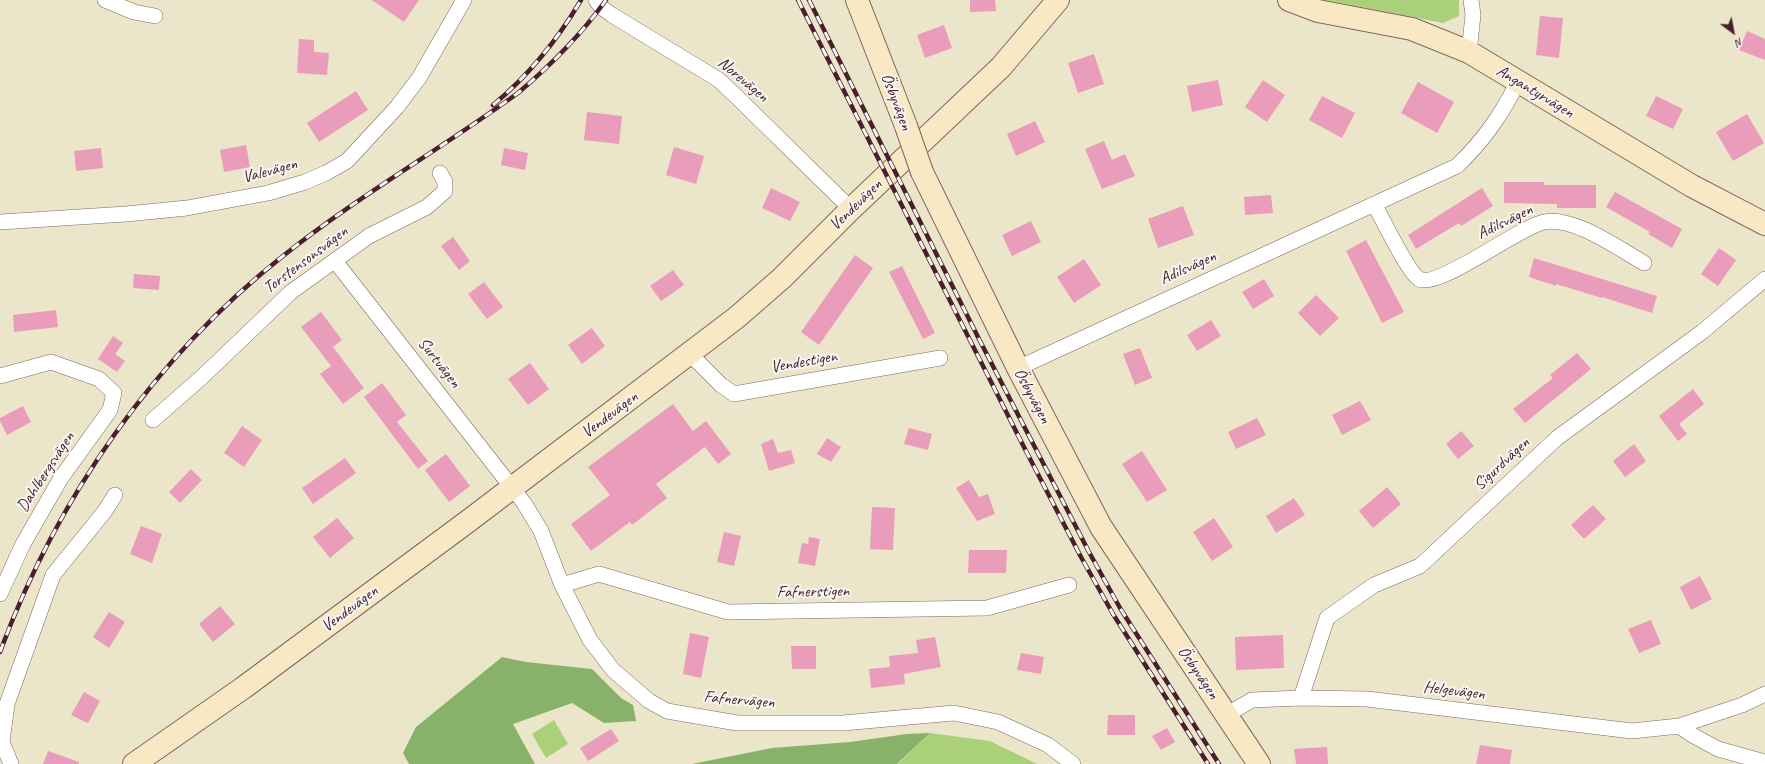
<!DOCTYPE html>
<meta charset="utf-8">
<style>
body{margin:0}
#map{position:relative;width:1765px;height:764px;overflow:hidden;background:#ebe6ca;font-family:Caveat,sans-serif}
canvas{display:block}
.north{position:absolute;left:1713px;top:12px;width:40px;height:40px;-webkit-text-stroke:3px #f6f6f2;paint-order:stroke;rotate:148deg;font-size:11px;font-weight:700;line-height:16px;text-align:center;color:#4a1f2b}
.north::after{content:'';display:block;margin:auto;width:14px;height:18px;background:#4a1f2b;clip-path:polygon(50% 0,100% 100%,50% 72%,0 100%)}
</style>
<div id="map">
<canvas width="1765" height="764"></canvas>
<div class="north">N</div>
</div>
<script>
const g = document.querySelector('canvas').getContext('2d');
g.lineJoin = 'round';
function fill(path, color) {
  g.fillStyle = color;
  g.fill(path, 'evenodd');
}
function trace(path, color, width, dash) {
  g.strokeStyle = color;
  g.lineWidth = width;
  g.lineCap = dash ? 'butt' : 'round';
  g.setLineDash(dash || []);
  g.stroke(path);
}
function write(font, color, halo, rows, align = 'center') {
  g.font = font + ' Caveat,sans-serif';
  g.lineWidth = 4;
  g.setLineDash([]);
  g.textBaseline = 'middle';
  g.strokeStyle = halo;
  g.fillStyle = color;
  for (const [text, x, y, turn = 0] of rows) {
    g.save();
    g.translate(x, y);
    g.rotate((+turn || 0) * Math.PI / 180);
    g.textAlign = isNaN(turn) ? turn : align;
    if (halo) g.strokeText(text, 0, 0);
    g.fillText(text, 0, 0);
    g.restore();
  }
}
const green = new Path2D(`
 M1326,0h133v16l-16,7z
 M554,720l14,24 -22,14 -14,-24z
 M930,733l60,8 47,23h-139z`);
const forest = new Path2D(`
 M502,657l24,5 66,7 29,29 12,7 3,16 -32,2 -32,-20 -59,21 22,40h-126l-6,-11 13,-26z
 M930,733l-33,31h-205l80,-16 78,-6 57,-8z`);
const building = new Path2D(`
 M372,0h47l-15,22z
 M970,0h25l1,11 -26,1z
 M1540,16l23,2 -4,40 -23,-3z
 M944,25l8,23 -27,10 -8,-23z
 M1747,31l18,8v21l-26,-10z
 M299,39l15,1v12l15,1 -2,22 -30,-2z
 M1094,54l10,30 -26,9 -10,-30z
 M1218,80l5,25 -31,7 -5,-26z
 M1263,80l22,15 -18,27 -22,-15z
 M1418,82l36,20 -17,31 -36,-20z
 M356,91l12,19 -49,32 -12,-19z
 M1322,96l33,17 -13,25 -33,-18z
 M1656,96l27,13 -10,20 -27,-13z
 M587,112l35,4 -3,28 -35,-4z
 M1747,114l17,29 -31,18 -17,-29z
 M1035,121l10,21 -29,14 -9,-22z
 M1104,141l8,19 13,-6 10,22 -33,13 -17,-40z
 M246,145l4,22 -26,5 -4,-22z
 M674,147l30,9 -8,28 -30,-9z
 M101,148l2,20 -27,3 -2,-20z
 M504,148l24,5 -3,17 -24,-5z
 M1504,182h40v3h52v23h-39v-4l-53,-1z
 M771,188l29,14 -10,19 -28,-13z
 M1482,188l11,18 -32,20 -2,-3 -43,26 -8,-14z
 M1615,192l67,37 -10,19 -24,-14 2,-2 -44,-25z
 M1271,195l2,18 -28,2 -1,-18z
 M1183,206l11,29 -36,13 -10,-29z
 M1031,221l10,21 -29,14 -10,-21z
 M453,237l17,24 -11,9 -18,-24z
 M1366,240l38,72 -22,11 -36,-72z
 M1719,248l17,12 -18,26 -17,-12z
 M855,255l18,13 -54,77 -18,-13z
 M1534,258l123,38 -5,17 -50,-16v1l-46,-14v2l-27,-9z
 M1084,259l17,26 -27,18 -17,-26z
 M902,266l33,67 -12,6 -34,-67z
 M673,270l11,15 -23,16 -11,-15z
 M134,274l26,2 -1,14 -26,-2z
 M1264,279l10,17 -21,13 -11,-17z
 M484,282l19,25 -16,12 -19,-25z
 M1316,295l23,23 -19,18 -22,-23z
 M56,310l2,17 -44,5 -1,-17z
 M321,312l21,28 -9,7 31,41 -21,16 -23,-30 11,-8 -30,-39z
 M1211,320l10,16 -24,15 -10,-16z
 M592,328l13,18 -23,18 -14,-19z
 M113,336l10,7 -8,11 10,7 -8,11 -19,-13z
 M1140,348l12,30 -17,7 -12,-31z
 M1577,353l14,16 -66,54 -12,-14 40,-31 -3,-3z
 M530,363l19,26 -21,16 -20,-26z
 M382,383l24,32 -9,7 31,39 -10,8 -54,-72z
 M1693,389l11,15 -25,20 8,10 -9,7 -19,-25z
 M1360,401l11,19 -29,15 -10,-20z
 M673,404l20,27 13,-10 25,33 -13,10 -13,-17 -49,37 11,14 -35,27 -2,-3 -39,29 -20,-27 39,-29 -22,-28z
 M23,406l8,16 -24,13 -7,-14v-3z
 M1257,418l9,17 -30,14 -8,-17z
 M242,426l20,14 -18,27 -20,-14z
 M909,428l23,6 -4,16 -24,-6z
 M1461,431l13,15 -16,13 -12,-15z
 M827,438l14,9 -10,15 -14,-8z
 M773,439l5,14 13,-3 4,13 -26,8 -8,-27z
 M1634,444l12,17 -21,16 -12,-16z
 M1142,451l25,39 -20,12 -25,-38z
 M446,454l24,32 -21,16 -24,-32z
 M345,458l11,15 -43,31 -11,-16z
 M191,469l11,11 -22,23 -11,-11z
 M969,480l10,17 9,-3 7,20 -18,7 -21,-33z
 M1387,487l14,17 -28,24 -14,-17z
 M1294,498l11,17 -29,18 -10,-17z
 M1593,505l13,14 -22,20 -13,-14z
 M872,507l23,1 -2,42 -23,-1z
 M337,518l17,20 -24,20 -17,-21z
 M1214,518l19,29 -21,14 -19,-29z
 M141,526l21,8 -10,29 -22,-9z
 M724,532l17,4 -7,30 -17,-4z
 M809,537l11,2 -5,27 -17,-3 4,-20 6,1z
 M969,550h38l-1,23h-38z
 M1700,576l12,23 -21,11 -11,-23z
 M220,606l15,18 -22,18 -14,-18z
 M109,612l16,10 -16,26 -16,-11z
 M1651,620l10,24 -22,9 -11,-24z
 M690,633l19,4 -8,41 -18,-4z
 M1283,635l1,33 -48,2 -1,-33z
 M935,637l6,30 -37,7 1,10 -34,4 -2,-19 21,-2 -1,-11 29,-3 -2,-13z
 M791,646h25v23h-24z
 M1021,653l23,4 -3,17 -24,-4z
 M84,692l16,9 -12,22 -17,-8z
 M1108,715h27v20h-28z
 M1167,728l8,14 -14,8 -9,-14z
 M611,729l8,12 -31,20 -8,-13z
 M1480,745l32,5 -2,14h-34z
 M1327,747l1,17h-32l-2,-15z
 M48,751l31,11v2h-36z`);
const street = new Path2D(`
 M105,0l29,12 21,4
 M596,0l5,7 11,8 107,65 22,21 110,108
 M1469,52l4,-37 -2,-15
 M1374,204c9,15 33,67 45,75 18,11 100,-52 125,-57 30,-6 75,27 100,41
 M0,222l126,-8 61,-6 81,-15 37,-11 21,-9 21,-12 50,-54 22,-29 45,-78
 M335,261l189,242 17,28 21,54 28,55 23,30 36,31 18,10 70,12h106l111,-10 44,9 50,23 25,19
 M690,354l31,31 13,9 206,-36
 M1018,368l439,-202c28,-27 44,-51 61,-84
 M0,376l51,-14 48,17 15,14 -4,17 -49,68 -38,66 -23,50
 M153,420l49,-43 89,-85 78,-56 58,-29 18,-16v-9l-5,-9
 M562,585l37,-11 129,38 259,-4 82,-23
 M1301,698l26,-80 47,-33 46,-19 137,-128 145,-106 63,-53
 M1226,715l26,-15 49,-2 66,1 265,32 47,-5 63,-21 23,-11
 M1679,726l15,10 24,13 47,13
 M11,764l-9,-22 5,-38 46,-129 52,-64 10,-16`);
const secondary = new Path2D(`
 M857,0l49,126
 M1289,0l29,11 94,18 57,23 223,134 73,38
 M922,172l96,196 83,159 158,237
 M134,764l109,-76 224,-166 269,-204 46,-40 69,-69 150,-142 57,-67`);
const rail = new Path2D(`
 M798,0l229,453 54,104 32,57 95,150
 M809,0l171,341 109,211 31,56 99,156
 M493,105c35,-29 65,-66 88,-105
 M0,652c57,-154 154,-294 283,-396 75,-60 158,-107 235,-163 33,-28 63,-58 88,-93`);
const secondaryBridge = new Path2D(`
 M906,126l16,46`);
const streetNames = [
 ["Norevägen",743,80,40],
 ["Angantyrvägen",1535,92,31],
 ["Ösbyvägen",896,102,69],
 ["Valevägen",270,171,-15],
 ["Vendevägen",856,205,-44],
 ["Adilsvägen",1505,222,-26],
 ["Torstensonsvägen",306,260,-37],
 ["Adilsvägen",1188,268,-24],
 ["Vendestigen",804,362,-10],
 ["Surtvägen",439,363,52],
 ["Ösbyvägen",1032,396,62],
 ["Vendevägen",610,415,-37],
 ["Sigurdvägen",1502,464,-43],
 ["Dahlbergsvägen",46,472,-57],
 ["Fafnerstigen",813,592,-1],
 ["Vendevägen",350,609,-37],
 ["Ösbyvägen",1198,673,56],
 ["Helgevägen",1454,691,7],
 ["Fafnervägen",739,700,5]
];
fill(green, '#abd07a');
fill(forest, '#88b26a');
fill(building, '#ea9cbb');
trace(street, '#826563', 16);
trace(secondary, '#826563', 24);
trace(street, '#fff', 15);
trace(secondary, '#f8e8c3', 22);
trace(rail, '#4a1f2b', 4.5);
trace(rail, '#f6f6f2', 3, [9]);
trace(secondaryBridge, '#826563', 24, []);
trace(secondaryBridge, '#f8e8c3', 22);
write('17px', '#4a1f2b', '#f6f6f2', streetNames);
</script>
